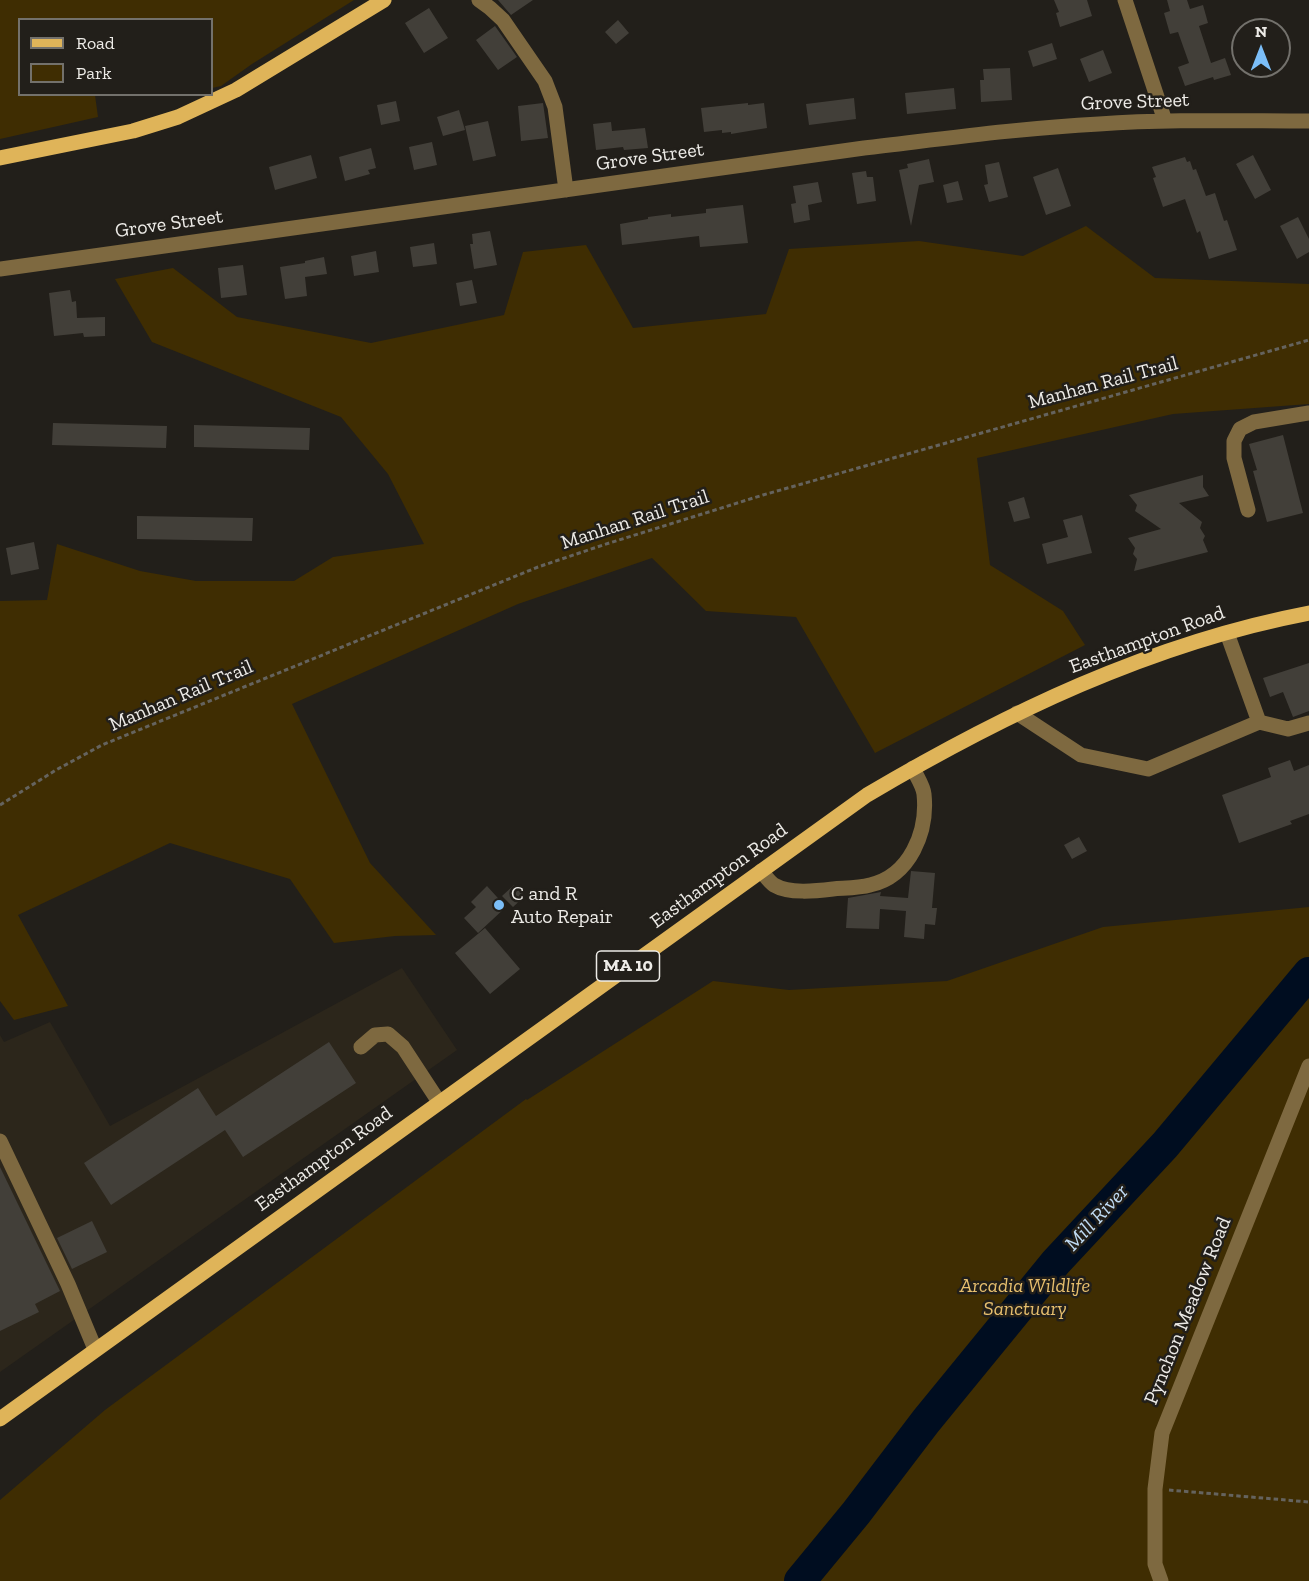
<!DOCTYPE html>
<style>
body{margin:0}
#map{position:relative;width:1309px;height:1581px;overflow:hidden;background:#221f1a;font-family:"Zilla Slab",serif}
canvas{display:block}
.legend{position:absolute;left:18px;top:18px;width:195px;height:78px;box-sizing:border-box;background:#221f1a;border:2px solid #73716c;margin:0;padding:8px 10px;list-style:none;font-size:18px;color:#edebe7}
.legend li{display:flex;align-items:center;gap:12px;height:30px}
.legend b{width:30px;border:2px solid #73716c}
.north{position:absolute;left:1231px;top:18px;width:60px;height:60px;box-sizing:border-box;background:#221f1a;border:2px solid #73716c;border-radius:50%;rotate:0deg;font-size:16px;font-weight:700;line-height:24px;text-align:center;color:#edebe7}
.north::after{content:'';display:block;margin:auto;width:21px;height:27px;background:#7bbef8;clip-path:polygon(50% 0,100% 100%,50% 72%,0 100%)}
</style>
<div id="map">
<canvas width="1309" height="1581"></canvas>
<ul class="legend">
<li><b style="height:8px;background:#dfb459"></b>Road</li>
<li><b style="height:16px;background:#3f2d02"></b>Park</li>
</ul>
<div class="north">N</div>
</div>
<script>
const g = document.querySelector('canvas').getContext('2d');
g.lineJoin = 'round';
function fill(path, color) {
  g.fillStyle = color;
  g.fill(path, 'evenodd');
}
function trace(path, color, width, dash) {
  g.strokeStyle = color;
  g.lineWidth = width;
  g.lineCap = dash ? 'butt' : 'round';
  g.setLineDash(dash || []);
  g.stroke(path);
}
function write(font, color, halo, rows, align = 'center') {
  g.font = font + ' "Zilla Slab",serif';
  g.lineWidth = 5;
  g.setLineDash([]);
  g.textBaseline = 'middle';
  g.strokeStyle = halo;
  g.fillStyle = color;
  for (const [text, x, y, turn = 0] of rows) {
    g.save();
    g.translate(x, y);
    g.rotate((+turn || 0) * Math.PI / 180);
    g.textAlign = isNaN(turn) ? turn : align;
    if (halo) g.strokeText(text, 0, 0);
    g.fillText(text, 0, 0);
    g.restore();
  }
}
const built = new Path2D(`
 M402,968l55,82 -457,322v-337l4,7 46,-20 60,104z`);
const green = new Path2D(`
 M0,0h354l-102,64 -31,22 -9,2v-68h-192v74l75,1 3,22 -98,22z
 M1086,226l69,52 154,6v120l-136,10 -196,44 13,107 73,46 22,34 -210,108 -79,-136 -90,-6 -54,-53 -134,46 -226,100 78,159 66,72 -41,1 -61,7 -44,-64 -120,-36 -152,72 50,91 -54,14 -14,-19v-400l47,-1 10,-56 83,27 56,10h98l39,-24 91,-13 -36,-70 -47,-57 -189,-75 -37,-63 58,-11 64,49 134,26 133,-28 19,-63 63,-7 47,83 133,-14 23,-65 130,-8 104,15z
 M1309,907v674h-1309v-81l105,-90 421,-311 1,1 186,-119 76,9 158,-9 156,-54z`);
const river = new Path2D(`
 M800,1581l56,-68 70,-92 130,-159 109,-117 144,-172`);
const building = new Path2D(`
 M498,0h35l-22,15z
 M1054,0h33l5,16 -32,11 -4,-14 3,-1z
 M1167,0h20l3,9 13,-4 5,18 -9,3 12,37 14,-5 6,17 -17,5 -1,-3 -28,9 -7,-19 11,-4 -11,-31 -8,2 -6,-21 6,-2z
 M429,8l19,30 -24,15 -19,-30z
 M618,20l11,13 -13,11 -11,-12z
 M495,26l22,31 -19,13 -22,-30z
 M1052,43l5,16 -24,8 -5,-16z
 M1103,50l9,23 -23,9 -9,-23z
 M1010,68l2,32 -31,2 -1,-22h4l-1,-11z
 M954,88l2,21 -49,5 -2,-21z
 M854,98l2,21 -47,6 -3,-21z
 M396,101l4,20 -19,4 -4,-20z
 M543,103l5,35 -27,3 -3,-35z
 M748,103v2l16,-2 3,25 -36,6v-2l-9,1v-3l-18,2 -3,-24z
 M459,110l6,20 -22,6 -6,-19z
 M488,121l8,35 -23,5 -8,-35z
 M611,122l1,9 33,-3 3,20 -24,2 -1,-3 -27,3 -3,-26z
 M432,142l5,23 -23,5 -5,-23z
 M371,148l5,20 -8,2 2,4 -25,7 -6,-24z
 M311,155l6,23 -42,12 -6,-23z
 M1253,155l18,35 -16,9 -19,-35z
 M1185,157l2,5 3,-1 3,9 3,-1 10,27 9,-3 9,28 3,-1 10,30 -28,9 -9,-28 -3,2 -12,-34 -22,8 -10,-29 3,-1 -4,-10z
 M929,159l5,23 -15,3 -8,41 -12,-56 9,-2 -1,-4z
 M999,162l9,35 -19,5 -5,-17 4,-1 -3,-19z
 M1058,168l13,38 -25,9 -13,-38z
 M866,171l1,6h6l3,24 -19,3 -5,-31z
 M958,181l5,19 -16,3 -4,-18z
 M818,182l4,20 -14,3 2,15 -16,3 -3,-19 5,-1 -3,-17z
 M743,205l5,38 -48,4 -1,-11 -77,9 -2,-21 28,-5v-2l23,-3v3l35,-4v-4z
 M1298,217l11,22v13l-12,7 -17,-33z
 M490,231l7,34 -23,4 -4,-25h3l-1,-10z
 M434,243l3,21 -24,3 -3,-20z
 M376,251l3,21 -25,4 -3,-20z
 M324,257l3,17 -22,3 2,19 -22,3 -5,-32 25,-4v-2z
 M243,265l4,30 -26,3 -3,-30z
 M472,280l5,23 -17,3 -4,-23z
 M70,290l2,12 4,-1 1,17 28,-1v19l-21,1 -1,-4 -29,3 -5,-43z
 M53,423l114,3 -1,22 -114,-3z
 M194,425l116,3 -1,22 -115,-3z
 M1283,435l20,78 -36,9 -14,-51 4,-1 -8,-26z
 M1203,475v12l6,9 -30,7 23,19 -2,6 5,8 -2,4 5,12 -74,19 3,-12 -4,-5 2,-6 -7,-10 33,-9 -26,-18 2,-6 -8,-10z
 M1024,497l6,21 -16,4 -6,-20z
 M1082,515l10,38 -45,11 -5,-20 26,-7 -5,-17z
 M137,516l116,2 -1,23 -115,-2z
 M34,542l5,27 -28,6 -5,-27z
 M1309,663v48l-16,6 -10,-25 -13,5 -7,-19z
 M1290,760l4,11 15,-6v49l-19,7 2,3 -53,19 -17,-48 49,-18 -3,-9z
 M1079,837l8,14 -15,8 -8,-14z
 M911,871l24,2 -3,35h5l-2,17 -10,-1 -1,15 -20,-2 2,-26 -26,-2 -1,20 -33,-1 2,-30 33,-6 -1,4 28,2z
 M514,885l11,11 -12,11 -11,-11z
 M487,886l19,21 -28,26 -14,-15 12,-11 -5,-5z
 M485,928l35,41 -30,25 -35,-41z
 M329,1042l27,41 -113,74 -18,-27 -114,75 -27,-42 114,-75 18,28z
 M0,1167l60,124 -25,13 4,8 -39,19z
 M92,1221l15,31 -35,17 -15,-31z`);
const path = new Path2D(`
 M0,805l56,-35 46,-25 436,-178 65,-22 160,-50 546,-155
 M1169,1490l140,12`);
const minor = new Path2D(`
 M479,0l11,8 13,12 42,61 10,26 11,83
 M1125,0l40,121
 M0,269l864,-121c78,-9 157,-20 235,-24 70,-5 140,-3 210,-3
 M1248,510l-14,-52v-17l6,-12 14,-7 55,-9
 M1017,713l64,42 67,14 111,-47 -32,-89
 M1259,722l29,7 21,-6
 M761,871c4,4 8,11 13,14 15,9 42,6 59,4 12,-1 26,-1 37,-4 40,-9 58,-53 54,-91 -1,-9 -8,-18 -11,-26
 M361,1047l14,-12 13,-1 15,13 36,55
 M0,1141l68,143 27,65
 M1161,1581l-6,-17v-75l7,-56 147,-367`);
const major = new Path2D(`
 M0,158l133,-27 45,-14 58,-27 148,-90
 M0,1419l867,-624c137,-81 284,-152 442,-182`);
const markers = [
 [499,905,6,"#7bbef8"]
];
const shields = [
 [628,966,63]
];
const shieldNames = [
 ["MA 10",628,966]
];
const streetNames = [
 ["Grove Street",1135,102,-2],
 ["Grove Street",650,157,-8],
 ["Grove Street",169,224,-8],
 ["Manhan Rail Trail",1103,383,-15],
 ["Manhan Rail Trail",635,520,-18],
 ["Easthampton Road",1147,640,-20],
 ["Manhan Rail Trail",181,696,-23],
 ["Easthampton Road",719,876,-36],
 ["Easthampton Road",324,1159,-36],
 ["Pynchon Meadow Road",1188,1311,-68]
];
const poiNames = [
 ["C and R",511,894],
 ["Auto Repair",511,917]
];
const parkNames = [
 ["Arcadia Wildlife",1025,1286],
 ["Sanctuary",1025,1309]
];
const waterNames = [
 ["Mill River",1097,1218,-47]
];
fill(built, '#2c261b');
fill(green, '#3f2d02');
trace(river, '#000d20', 32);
fill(building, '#423f39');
trace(path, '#65635e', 3, [4.5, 3]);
trace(minor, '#7e6940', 15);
trace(major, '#dfb459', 15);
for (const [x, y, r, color] of markers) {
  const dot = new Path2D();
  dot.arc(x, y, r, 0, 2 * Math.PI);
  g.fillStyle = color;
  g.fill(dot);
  trace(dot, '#221f1a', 2);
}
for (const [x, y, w] of shields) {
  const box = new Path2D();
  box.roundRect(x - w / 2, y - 15, w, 30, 4.5);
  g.fillStyle = '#221f1a';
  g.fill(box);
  trace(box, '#edebe7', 1.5);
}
write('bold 18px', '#edebe7', null, shieldNames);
write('20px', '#edebe7', '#221f1a', streetNames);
write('20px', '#edebe7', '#221f1a', poiNames, 'left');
write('italic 20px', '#e7bf6e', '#221f1a', parkNames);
write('italic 21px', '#bfdaf2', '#221f1a', waterNames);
</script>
